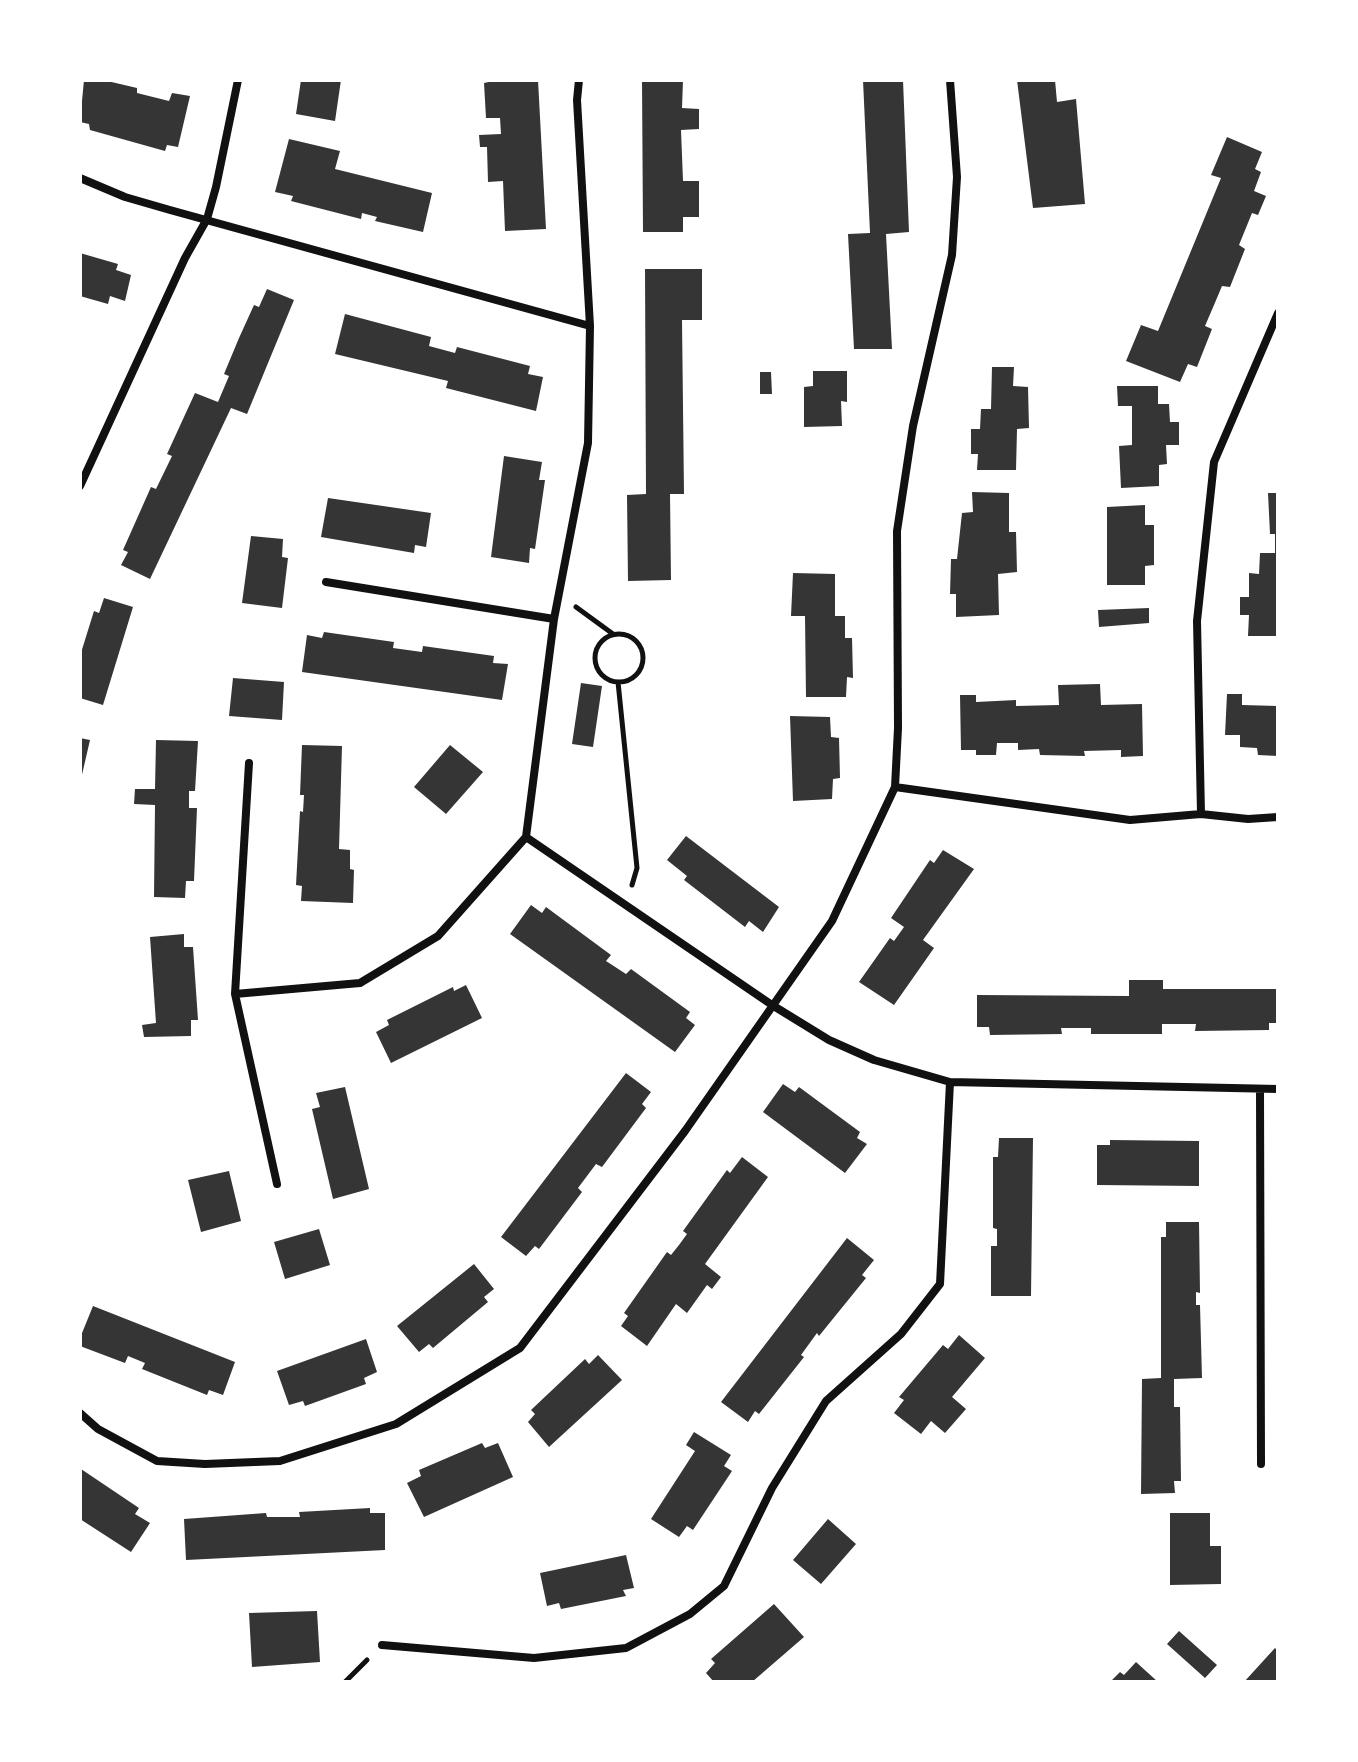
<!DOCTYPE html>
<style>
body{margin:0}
#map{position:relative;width:1358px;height:1762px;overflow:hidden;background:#fff;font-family:"Open Sans",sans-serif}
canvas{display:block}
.frame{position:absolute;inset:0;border:82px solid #fff;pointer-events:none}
</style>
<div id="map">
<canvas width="1358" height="1762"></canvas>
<div class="frame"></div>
</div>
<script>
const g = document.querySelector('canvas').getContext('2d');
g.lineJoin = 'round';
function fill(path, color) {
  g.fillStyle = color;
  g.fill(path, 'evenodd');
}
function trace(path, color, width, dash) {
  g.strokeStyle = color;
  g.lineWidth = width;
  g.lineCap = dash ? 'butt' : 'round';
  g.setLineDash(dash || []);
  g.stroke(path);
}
const building = new Path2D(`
 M84,80h19l34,8v5l32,8 3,-8 18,3 -12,51 -11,-2 -2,6 -75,-21 -1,-6 -9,-2z
 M301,80h40l-6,41 -39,-7z
 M498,80h40l8,149 -41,2 -2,-50 -15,1 -1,-35h-7l-1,-12 22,-1 -1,-16h-14l-2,-35z
 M642,80h41l-1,28 17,1v20l-18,1 2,51h16v36h-16v15h-40z
 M863,80h40l6,152 -23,2 6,115h-38l-6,-115 22,-1z
 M1017,80h38l2,22 19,-3 9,105 -52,4z
 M1227,137l35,15 -7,17 6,3 -7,19 12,5 -8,19 -6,-2 -13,32 6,4 -15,38 -8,-1 -8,19 -9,21 7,3 -15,38 -9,-3 -8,18 -54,-21 15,-36 17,6 63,-153 -10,-3z
 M289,139l51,12 -5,18 97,24 -9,39 -48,-11 2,-4 -15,-4 -1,6 -70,-18 2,-5 -18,-4z
 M80,253l38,11 -2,6 15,5 -6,26 -15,-5 -2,8 -28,-8z
 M645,269h57v51h-20l2,174h-14l1,86 -43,1 -1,-86 19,-1z
 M267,289l27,11 -47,114 -16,-6 -81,171 -29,-14 7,-13 -5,-2 28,-63 5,2 16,-33 -5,-2 28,-61 23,9 11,-26 -5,-2 15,-36 15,-33 5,2z
 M345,314l86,23 -2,9 26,7 2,-6 73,19 -2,8 15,3 -7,34 -90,-23 2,-7 -113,-27z
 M992,367h22l-1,19 15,1 1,41 -12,1 -1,41h-39l1,-16h-7v-25h9l1,-20h10z
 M813,371h34v31l-6,-1 1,25 -38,1v-40l9,-1z
 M760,372h11l1,22h-12z
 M1117,386h41v18h11l1,18h9v23h-13l1,19 -8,1v21l-38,2 -2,-42 13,-1v-39h-14z
 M504,456l38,6 -3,18h6l-10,69 -5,-1 -1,15 -38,-6z
 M972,492l37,1v39h7l1,40 -19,2 1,41 -43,2v-23h-6l1,-35h6l5,-46 11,-1z
 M1268,493h10v143h-30l1,-21h-9v-18h9v-24l10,1 1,-21h15v-19h-5z
 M328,498l103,15 -5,34 -11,-2 -1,8 -93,-16z
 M1145,505v20h9v40l-9,1v19h-38v-78z
 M251,536l32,3 -1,18 6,1 -6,50 -40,-5z
 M793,573l42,1v42h10v22h7l1,40 -6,-1 -1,20h-40l-1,-81h-14z
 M104,598l29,9 -30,98 -23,-7v-42l14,-45 5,2z
 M1149,608v15l-50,4 -1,-17z
 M324,632l70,10 -1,6 29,4 1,-6 71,10 -1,7 15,1 -6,36 -200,-28 5,-37 15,3z
 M233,678l51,4 -2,38 -53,-4z
 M581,683l21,3 -9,61 -21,-3z
 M1100,684l1,21 41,-1 1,52 -22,1v-7l-37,1 1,5 -45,-1 -1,-6 -21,1v-7h-21l-1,12h-20v-5h-15l-1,-55h16v7l40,-2v6l43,-1 -1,-20z
 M1227,694h15v11l36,1v50l-20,-1 -1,-7 -17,-1v-12h-15z
 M790,716l40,1 1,20 8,1 1,40 -7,1 -1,20 -39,2z
 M80,738l10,2 -9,39h-1z
 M156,740l42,1 -3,50h-6v17h8l-3,73h-8l-1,17 -31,-1 1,-92 -21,-1 1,-15h20z
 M302,745l40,1 -3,103 11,1v19l4,1 -1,33 -52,-2 1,-15 -6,-1 4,-74 3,1 1,-17h-4z
 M450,745l33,27 -37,42 -32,-27z
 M686,836l93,71 -16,25 -14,-11 -4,6 -61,-47 3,-4 -20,-16z
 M943,850l31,19 -51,71 11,8 -40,57 -35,-23 31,-44 4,3 10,-14 -13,-9 39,-58 4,3z
 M531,905l11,8 4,-6 65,48 -5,6 20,13 5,-5 59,43 -4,6 9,7 -20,27 -165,-118z
 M184,934v13h9l5,73h-7v16l-47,1 -2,-12 14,-2 -6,-86z
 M1129,980h34v9h115v34h-9v7l-74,1 1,-7h-34v10h-71v-6h-30l1,6 -72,1 -1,-8h-12v-32l152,1z
 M466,985l16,33 -91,45 -15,-31 13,-7 -2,-5 66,-33 1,4z
 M626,1073l25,19 -9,12 4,4 -44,59 -6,-3 -18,24 4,4 -43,57 -4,-3 -9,10 -25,-19z
 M783,1084l12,8 4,-5 61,45 -3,6 10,6 -22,29 -82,-61z
 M345,1087l24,102 -36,10 -21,-90 8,-2 -4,-14z
 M999,1138h34l-2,158h-40v-50h6v-17l-4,-1v-71h5z
 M1110,1140l89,1v45l-102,-1v-40h13z
 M742,1157l26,20 -63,87 16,13 -9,12 -5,-4 -20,28 -11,-9 -29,42 -26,-20 7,-10 -4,-3 43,-61 4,3 8,-10 8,-11 -4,-3 44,-61 3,3z
 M229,1171l12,50 -40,11 -13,-52z
 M1166,1222h33l1,71 -4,-1v13h4l2,73 -28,1v28h6l1,74h-7l1,12 -34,1 1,-115 19,-1v-141h5z
 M319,1229l11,36 -45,14 -11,-37z
 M847,1238l27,22 -12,15 4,3 -47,58 -2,-3 -16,22 3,2 -45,57 -4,-3 -7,11 -27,-20z
 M474,1264l20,25 -10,8 4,5 -55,46 -4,-4 -10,8 -22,-26z
 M93,1306l142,56 -12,33 -14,-5 -2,5 -65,-26 3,-6 -17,-7 -3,7 -45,-17v-8z
 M959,1335l26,23 -33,39 14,12 -21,24 -14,-12 -10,13 -27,-21 10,-13 -5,-3 44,-52 5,4z
 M366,1339l11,33 -13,6 2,6 -61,22 -2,-5 -14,4 -12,-34z
 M598,1355l24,25 -73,67 -21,-25 7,-8 -4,-4 54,-51 4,5z
 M694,1432l37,23 -7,11 8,5 -39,59 -6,-4 -8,11 -28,-18 44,-68 -9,-6z
 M482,1443l3,5 13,-5 15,34 -89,40 -17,-34 14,-7 -2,-6z
 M81,1469l58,39 -4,6 15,9 -19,29 -51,-33z
 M370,1508v5h15v37l-199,10 -2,-41 82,-6 1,4h33l-1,-5z
 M1170,1513h40v33h11v38l-51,1z
 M828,1519l28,25 -35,40 -28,-24z
 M626,1555l8,33 -11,2 3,6 -65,13 -2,-6 -12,3 -7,-33z
 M774,1604l30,33 -52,45h-38l-8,-9 9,-10 -4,-4z
 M317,1611l3,51 -68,5 -3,-54z
 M1179,1631l38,34 -12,13 -38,-34z
 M1275,1648l3,3v31h-34z
 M1136,1662l22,20h-48l10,-10 4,3z`);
const path = new Path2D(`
 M576,607l37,27
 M595 658a24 24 0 1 1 48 0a24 24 0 1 1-48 0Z
 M618,682l19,186 -5,17
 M345,1682l22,-22`);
const minor = new Path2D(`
 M80,178l45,19 45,13 420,116
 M80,486l105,-228 22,-39 9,-32 22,-107
 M326,582l228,37
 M249,763l-14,231 42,190
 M895,787l235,33 71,-6 47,5 30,-2
 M1201,814l-4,-193 17,-159 64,-149
 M526,837l246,168 57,35 45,20 76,22 328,7
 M526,837l28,-218 34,-176 2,-117 -13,-226 2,-20
 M235,994l125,-11 78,-47 88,-99
 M1260,1090l1,374
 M80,1413l18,16 59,32 48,3 75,-3 116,-37 124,-76 165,-217 147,-210 63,-134 3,-59 -1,-197 16,-105 39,-171 5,-78 -7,-97
 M382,1645l152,13 92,-10 64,-34 34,-28 48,-98 54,-87 75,-67 39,-50 10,-202`);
fill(building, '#353535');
trace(path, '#111', 5);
trace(minor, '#111', 8);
</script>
